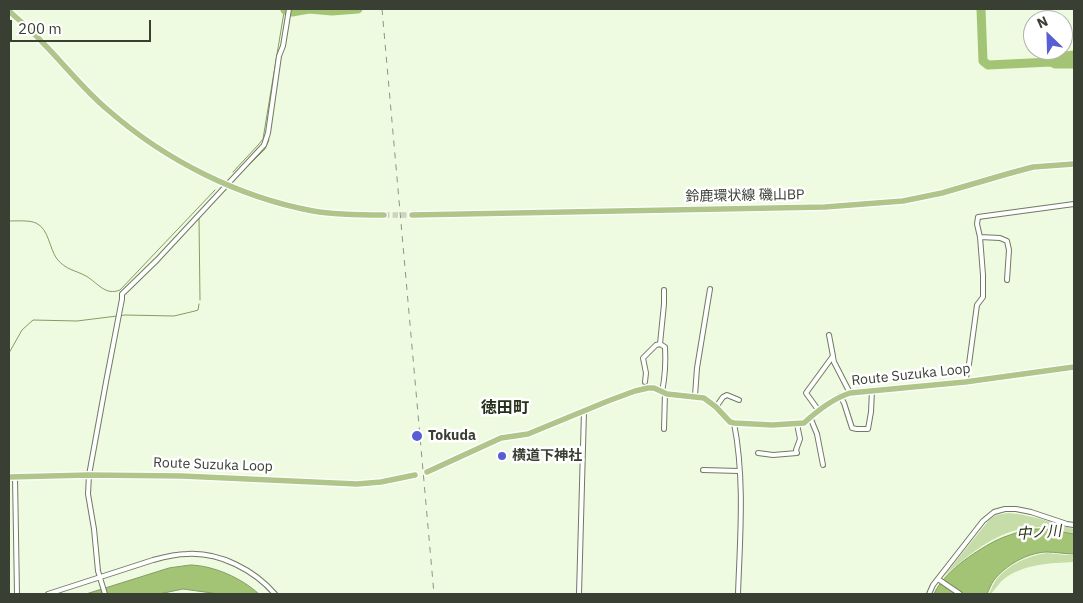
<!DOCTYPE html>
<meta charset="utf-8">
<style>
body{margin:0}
#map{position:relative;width:1083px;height:603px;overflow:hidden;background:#eefbe0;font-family:"IBM Plex Sans",sans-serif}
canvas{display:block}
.frame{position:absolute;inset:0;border:10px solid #3a3f34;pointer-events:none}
.north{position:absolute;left:1023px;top:10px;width:50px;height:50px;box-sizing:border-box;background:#fff;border:1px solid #b0b2ae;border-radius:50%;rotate:336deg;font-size:14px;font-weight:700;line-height:20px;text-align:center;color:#3a3f34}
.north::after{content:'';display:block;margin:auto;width:18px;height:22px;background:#5a5ed5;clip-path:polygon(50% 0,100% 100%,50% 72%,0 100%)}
.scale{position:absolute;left:10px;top:20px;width:141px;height:22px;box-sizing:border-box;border:2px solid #3a3f34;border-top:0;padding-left:6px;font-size:15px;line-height:18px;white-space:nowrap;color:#3a3f34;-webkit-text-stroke:4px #fff;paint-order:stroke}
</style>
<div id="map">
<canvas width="1083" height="603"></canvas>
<div class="frame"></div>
<div class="north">N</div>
<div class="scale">200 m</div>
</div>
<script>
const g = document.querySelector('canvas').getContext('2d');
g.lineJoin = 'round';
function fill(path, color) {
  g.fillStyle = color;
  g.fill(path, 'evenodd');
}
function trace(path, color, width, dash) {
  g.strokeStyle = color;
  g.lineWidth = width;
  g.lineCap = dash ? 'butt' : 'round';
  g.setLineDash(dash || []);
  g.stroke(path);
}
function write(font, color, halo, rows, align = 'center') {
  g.font = font + ' "IBM Plex Sans","Noto Sans JP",sans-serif';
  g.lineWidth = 5;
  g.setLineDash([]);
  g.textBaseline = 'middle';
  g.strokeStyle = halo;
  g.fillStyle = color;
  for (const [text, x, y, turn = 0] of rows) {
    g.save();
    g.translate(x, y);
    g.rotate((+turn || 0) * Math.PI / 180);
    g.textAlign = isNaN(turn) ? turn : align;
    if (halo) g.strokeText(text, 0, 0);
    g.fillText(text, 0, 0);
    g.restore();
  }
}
const green = new Path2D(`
 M1008,513l11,1 22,5 33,10v4c-12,-1 -22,-6 -34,-6 -40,0 -67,25 -96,49l45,-56 7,-5z
 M1047,553l19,2h8v7c-23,1 -51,2 -70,17 -5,4 -9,10 -13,15h-2c2,-4 4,-10 7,-14 13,-16 31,-24 51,-27z`);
const water = new Path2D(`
 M1028,529h18l28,5v20c-9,0 -18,-2 -28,-2 -19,1 -40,13 -52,28 -3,4 -5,10 -7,14h-53c9,-21 40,-42 61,-53 10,-5 21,-8 33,-12z
 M191,565c24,1 50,13 68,29h-40l-36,-5 -24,5h-73l83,-26z`);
const stream = new Path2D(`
 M233,172l26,-28 4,-5 21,-127 1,-2
 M241,173l24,-24 4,-9
 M199,218l1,82
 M9,221c6,0 21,-1 27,2 13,6 13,25 21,36 9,11 18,11 29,17 12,7 19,20 34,14l95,-100
 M9,353l13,-23 11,-10 44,1 48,-6 49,1 21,-5 3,-1 1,-6`);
const river = new Path2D(`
 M981,9l2,52 5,4 63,-3 4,2h19
 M285,10l7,2 17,-3 23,2 26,-2
 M1051,62l14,-6 9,-1`);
const primaryTunnel = new Path2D(`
 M384,215h28`);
const minor = new Path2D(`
 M980,237l20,1 7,3 2,9 -2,30
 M833,357l1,5 16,31
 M645,382l1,-9 -3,-15 13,-13 4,-1
 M965,382l4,-18 8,-59 6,-8v-22l-3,-38 -3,-13 1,-7 96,-13
 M662,392c3,-15 4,-29 3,-45l-5,-3 4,-40v-14
 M695,396l2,-28 13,-79
 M840,396l4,7 8,25 5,1h11l3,-17 1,-22
 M716,407l7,-10 4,-2 12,5
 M819,411l-13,-18 27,-37 -4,-21
 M810,417l7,17 6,31
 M734,423c11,56 6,114 4,171
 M664,429l1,-36
 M758,453l15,2 24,-2 -1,-3 4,-11 -3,-15
 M703,470l36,1
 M15,477l2,117
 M938,579l22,15
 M48,594l105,-34c11,-3 23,-6 34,-6 33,-2 67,16 88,40
 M105,594l-7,-23 -4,-42 -6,-35 1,-19 17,-93 16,-83v-5l35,-34 107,-115 4,-12 11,-77 4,-10 6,-37
 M579,594l5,-183
 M929,594l4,-9 50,-64 11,-9 11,-3h11l15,3 36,12 7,1`);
const primary = new Path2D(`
 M9,11c11,10 23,20 33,31 22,22 42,48 66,68 57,50 130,87 205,101 23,4 47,4 71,4
 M412,215l413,-8 78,-6 39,-8 65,-19 26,-7 41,-3
 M427,472l74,-34 27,-4 80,-33 27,-10 13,-3h6l13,6 37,4 12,9 14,15 4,1 38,2 32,-2c13,-12 28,-24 46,-30l115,-11 109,-15
 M9,477l80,-2 93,1 175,8 24,-2 34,-7`);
const rail = new Path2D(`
 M382,9l52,585`);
const markers = [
 [417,436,6,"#5a5ed5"],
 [502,456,5,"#5a5ed5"]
];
const streetNames = [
 ["鈴鹿環状線 磯山BP",745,196,-1],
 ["Route Suzuka Loop",911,375,-6],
 ["Route Suzuka Loop",213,465,2]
];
const poiNames = [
 ["Tokuda",428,436],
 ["横道下神社",512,456]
];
const waterNames = [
 ["中ノ川",1039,533,-4]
];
const quarterNames = [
 ["徳田町",505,408]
];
fill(green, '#c6dca9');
fill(water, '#a3c475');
trace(water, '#849c62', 1);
trace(stream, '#849c62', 1);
trace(river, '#a3c475', 9);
trace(primaryTunnel, '#cad5be', 5.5, [5.5, 3]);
trace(minor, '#707a63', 6);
trace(primary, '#fff', 8);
trace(minor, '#fff', 4);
trace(primary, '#afc589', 5.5);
trace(rail, '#8c9583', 1, [6, 6]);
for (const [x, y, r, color] of markers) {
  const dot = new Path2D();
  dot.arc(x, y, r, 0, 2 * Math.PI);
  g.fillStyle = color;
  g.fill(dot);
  trace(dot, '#fff', 2);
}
write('14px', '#3a3f34', '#fff', streetNames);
write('bold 14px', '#3a3f34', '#fff', poiNames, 'left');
write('italic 15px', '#293615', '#fff', waterNames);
write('bold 16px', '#27301b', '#fff', quarterNames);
</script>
